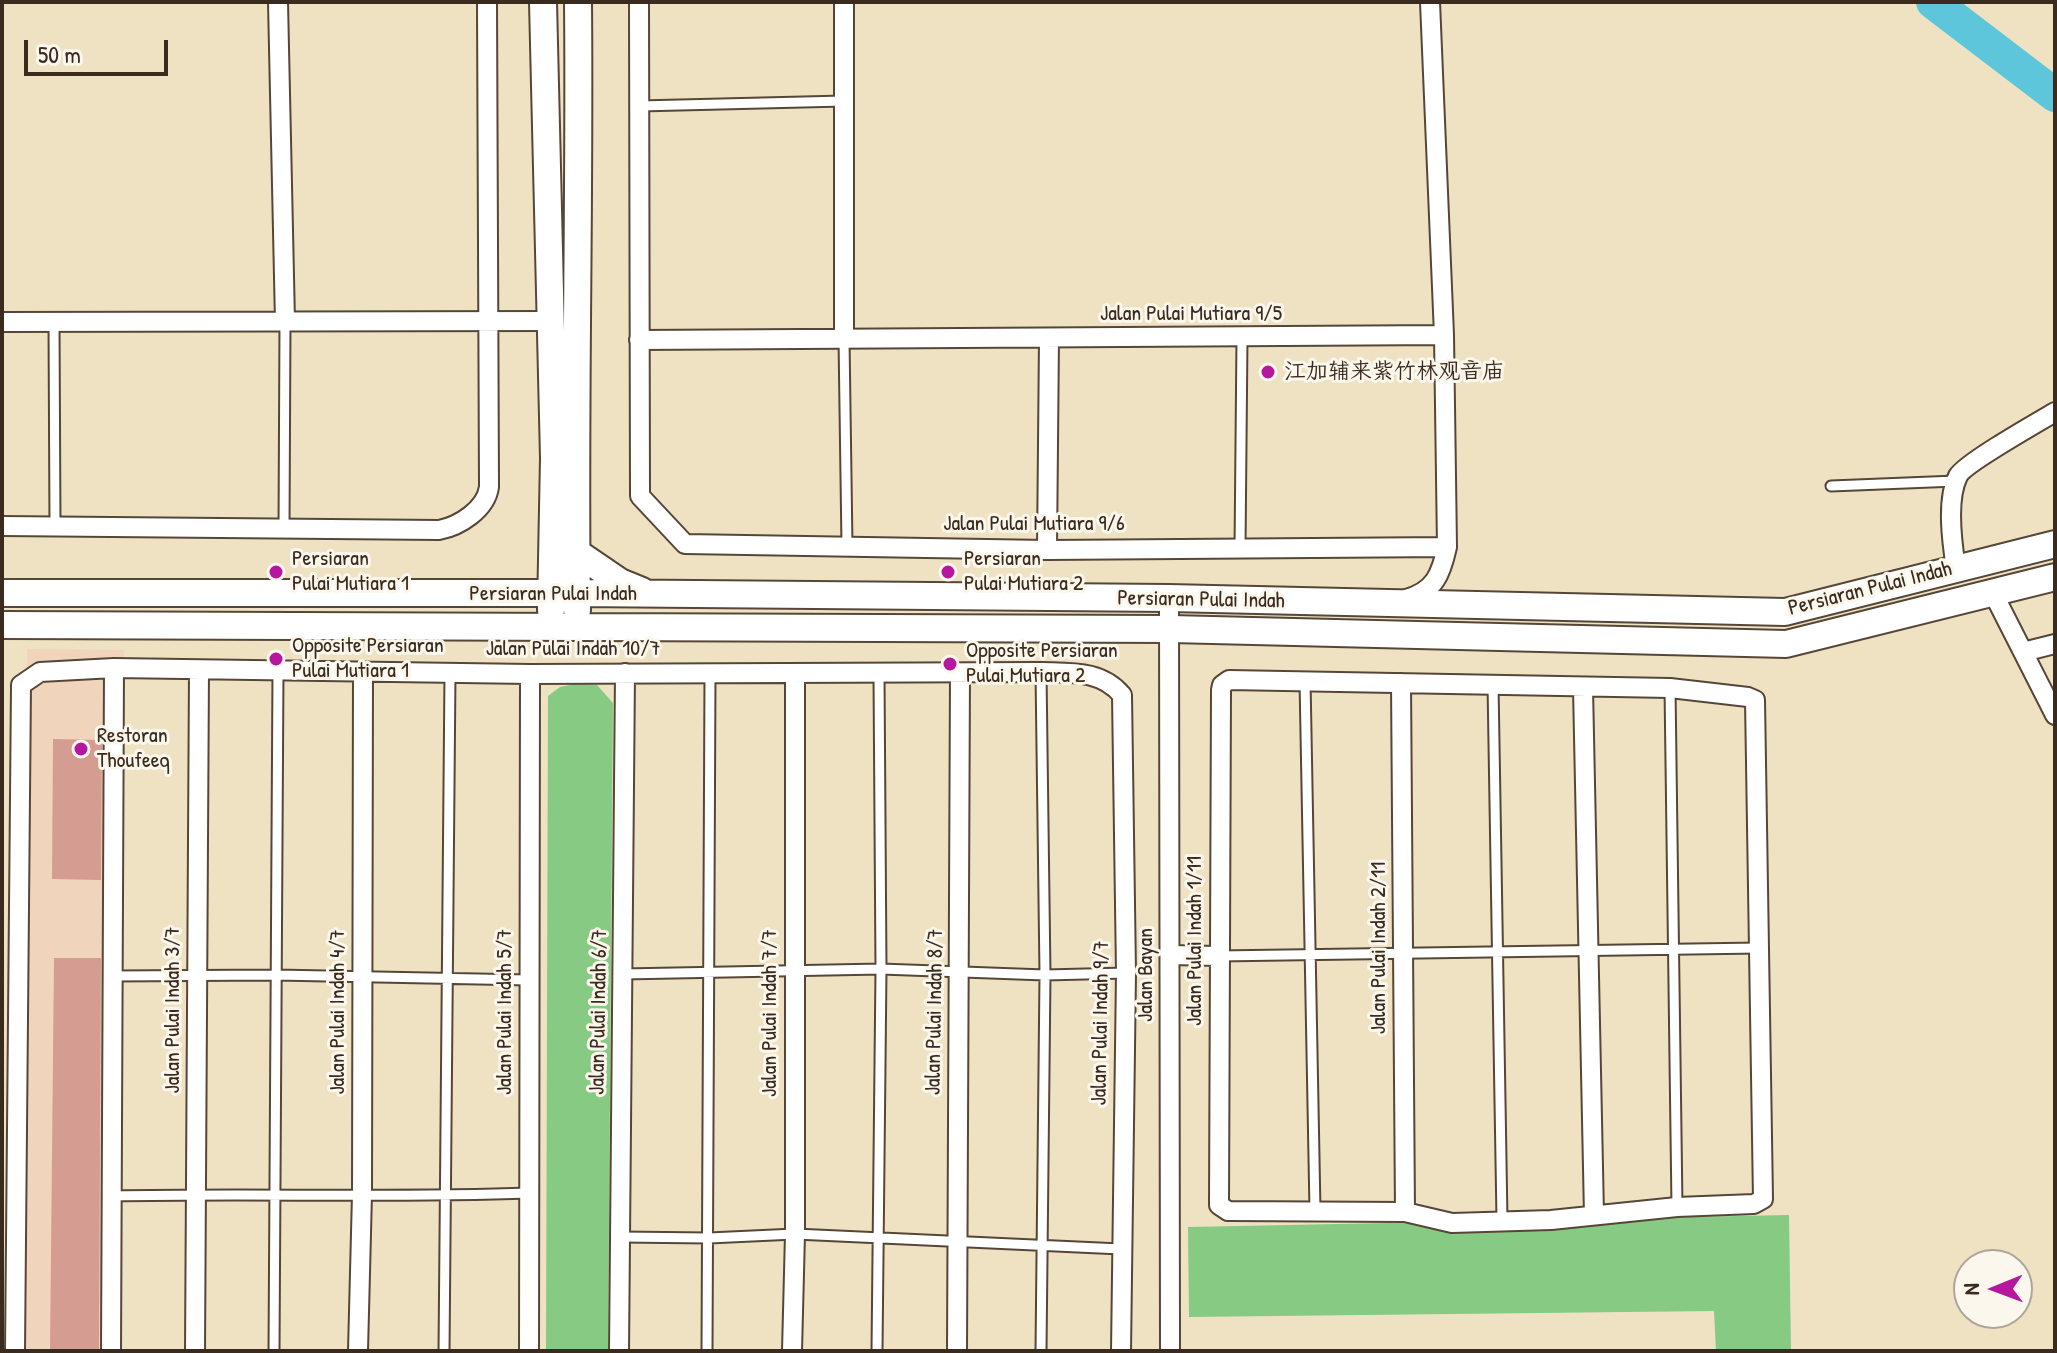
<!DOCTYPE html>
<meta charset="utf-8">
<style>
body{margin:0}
#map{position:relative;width:2057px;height:1353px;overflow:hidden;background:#efe2c3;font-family:"Patrick Hand",sans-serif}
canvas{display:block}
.frame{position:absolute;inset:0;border:4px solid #3b2a1e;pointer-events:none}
.north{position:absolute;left:1953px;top:1249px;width:80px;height:80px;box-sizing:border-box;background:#fbf7ec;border:2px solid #aea59a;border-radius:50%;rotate:269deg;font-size:22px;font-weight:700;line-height:32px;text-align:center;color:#3b2a1e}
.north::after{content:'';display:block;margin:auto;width:28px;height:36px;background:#b5179e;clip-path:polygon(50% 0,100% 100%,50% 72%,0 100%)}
.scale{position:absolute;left:24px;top:40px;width:144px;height:36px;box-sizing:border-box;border:4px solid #3b2a1e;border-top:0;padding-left:10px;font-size:24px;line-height:28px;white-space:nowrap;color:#3b2a1e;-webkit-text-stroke:6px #fbf7ec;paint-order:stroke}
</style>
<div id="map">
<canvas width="2057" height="1353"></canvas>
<div class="frame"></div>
<div class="north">N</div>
<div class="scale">50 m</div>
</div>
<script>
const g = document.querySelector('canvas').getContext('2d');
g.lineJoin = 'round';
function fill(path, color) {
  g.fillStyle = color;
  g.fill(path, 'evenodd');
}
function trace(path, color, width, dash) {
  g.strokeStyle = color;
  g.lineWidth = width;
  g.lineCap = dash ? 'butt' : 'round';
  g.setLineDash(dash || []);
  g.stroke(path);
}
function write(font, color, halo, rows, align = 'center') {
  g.font = font + ' "Patrick Hand","LXGW WenKai TC",sans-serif';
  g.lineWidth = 6;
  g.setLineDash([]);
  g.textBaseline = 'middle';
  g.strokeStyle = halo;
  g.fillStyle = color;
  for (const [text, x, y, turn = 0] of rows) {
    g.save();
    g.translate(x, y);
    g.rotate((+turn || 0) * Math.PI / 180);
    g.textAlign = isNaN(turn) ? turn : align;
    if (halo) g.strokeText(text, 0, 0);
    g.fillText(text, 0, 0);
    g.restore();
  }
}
const built = new Path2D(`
 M27,649l97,1 -5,701h-98z`);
const green = new Path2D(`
 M575,684l22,1 16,18 -5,648h-62l2,-655 12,-9z
 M1789,1215l2,136h-75l-2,-40 -525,6 -1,-90z`);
const river = new Path2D(`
 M1933,2l122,93`);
const building = new Path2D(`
 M53,739l49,1 -1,140 -49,-1z
 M54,958h47l-2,393h-49z`);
const lane = new Path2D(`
 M639,106l205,-5
 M54,323l1,203
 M844,339l3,207
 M1831,486l125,-5
 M284,529l1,-207
 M1240,549l2,-211
 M1041,672l4,303 -4,376
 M1305,680l10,531
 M1493,684l9,536
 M1670,688l7,519
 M1218,956l541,-8
 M623,974l258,-5 164,6 81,-2
 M113,976l163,-1 253,5
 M113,1196c139,-3 278,2 416,-3
 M620,1237l89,1 86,-4 326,15
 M274,1351l4,-681
 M444,1351l6,-678
 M707,1351l3,-677
 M877,1351l4,-382 -2,-294`);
const street = new Path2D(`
 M278,2l7,320
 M639,2l1,494 45,48 362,6 400,-3
 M844,2v337
 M2,322l550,-1
 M639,340l805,-5
 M2,526l437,4c21,-4 47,-21 50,-43l-2,-485
 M1047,550l2,-212
 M1956,568c-4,-25 -10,-68 2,-92 6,-12 80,-54 97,-64
 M1993,593l62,122
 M1169,598l1,753
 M1406,599c29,-8 35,-25 41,-52l-3,-212 -14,-333
 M2023,652l32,-8
 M1229,680l441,8 78,9 7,3 8,499 -9,5 -77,3 -126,13 -99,3 -47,-11 -177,-1 -9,-6 2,-515 1,-5z
 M1401,683l4,529
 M1583,688l11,527
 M1170,955l48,1
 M15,1351l6,-666 19,-13 74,-4 416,6 511,-2c30,1 60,-2 81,23l4,278 -5,378
 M111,1351l3,-683
 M195,1351l4,-681
 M358,1351l4,-157 1,-522
 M529,1351l1,-677
 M619,1351l6,-678
 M792,1351l3,-117v-560
 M957,1351l3,-677`);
const secondary = new Path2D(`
 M543,2l11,456 -3,152
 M576,552l44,30 22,9
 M2,593h575l592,5 616,14 270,-68
 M577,610c-3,-202 3,-405 1,-608
 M2,625l1169,4 615,15 269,-67`);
const markers = [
 [1268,372,8,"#b5179e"],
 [276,572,8,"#b5179e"],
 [948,572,8,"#b5179e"],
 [276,659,8,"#b5179e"],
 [950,664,8,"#b5179e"],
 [81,749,8,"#b5179e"]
];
const streetNames = [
 ["Jalan Pulai Mutiara 9/5",1191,314],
 ["Jalan Pulai Mutiara 9/6",1034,524],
 ["Persiaran Pulai Indah",1870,589,-14],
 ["Persiaran Pulai Indah",553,594],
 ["Persiaran Pulai Indah",1201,600,1],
 ["Jalan Pulai Indah 10/7",573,649],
 ["Jalan Pulai Indah 1/11",1195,941,-90],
 ["Jalan Pulai Indah 2/11",1379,948,-90],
 ["Jalan Bayan",1146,975,-90],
 ["Jalan Pulai Indah 3/7",173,1010,-90],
 ["Jalan Pulai Indah 4/7",338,1012,-90],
 ["Jalan Pulai Indah 5/7",505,1012,-90],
 ["Jalan Pulai Indah 6/7",599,1012,-89],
 ["Jalan Pulai Indah 8/7",935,1012,-89],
 ["Jalan Pulai Indah 7/7",770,1013,-90],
 ["Jalan Pulai Indah 9/7",1101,1023,-89]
];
const poiNames = [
 ["江加辅来紫竹林观音庙",1284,372],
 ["Persiaran",292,559],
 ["Pulai Mutiara 1",292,584],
 ["Persiaran",964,559],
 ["Pulai Mutiara 2",964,584],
 ["Opposite Persiaran",292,646],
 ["Pulai Mutiara 1",292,671],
 ["Opposite Persiaran",966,651],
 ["Pulai Mutiara 2",966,676],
 ["Restoran",97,736],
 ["Thoufeeq",97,761]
];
fill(built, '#f0d5bc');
fill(green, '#86ca84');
trace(river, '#5ec6da', 34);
fill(building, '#d59c91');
trace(lane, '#564637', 13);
trace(street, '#564637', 22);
trace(secondary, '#564637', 30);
trace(lane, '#fff', 9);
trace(street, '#fff', 18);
trace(secondary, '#fff', 26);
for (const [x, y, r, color] of markers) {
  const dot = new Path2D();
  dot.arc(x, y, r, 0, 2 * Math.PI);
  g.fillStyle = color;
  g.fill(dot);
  trace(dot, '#fbf7ec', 3);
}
write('22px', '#3b2a1e', '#fbf7ec', streetNames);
write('22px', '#3b2a1e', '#fbf7ec', poiNames, 'left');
</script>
